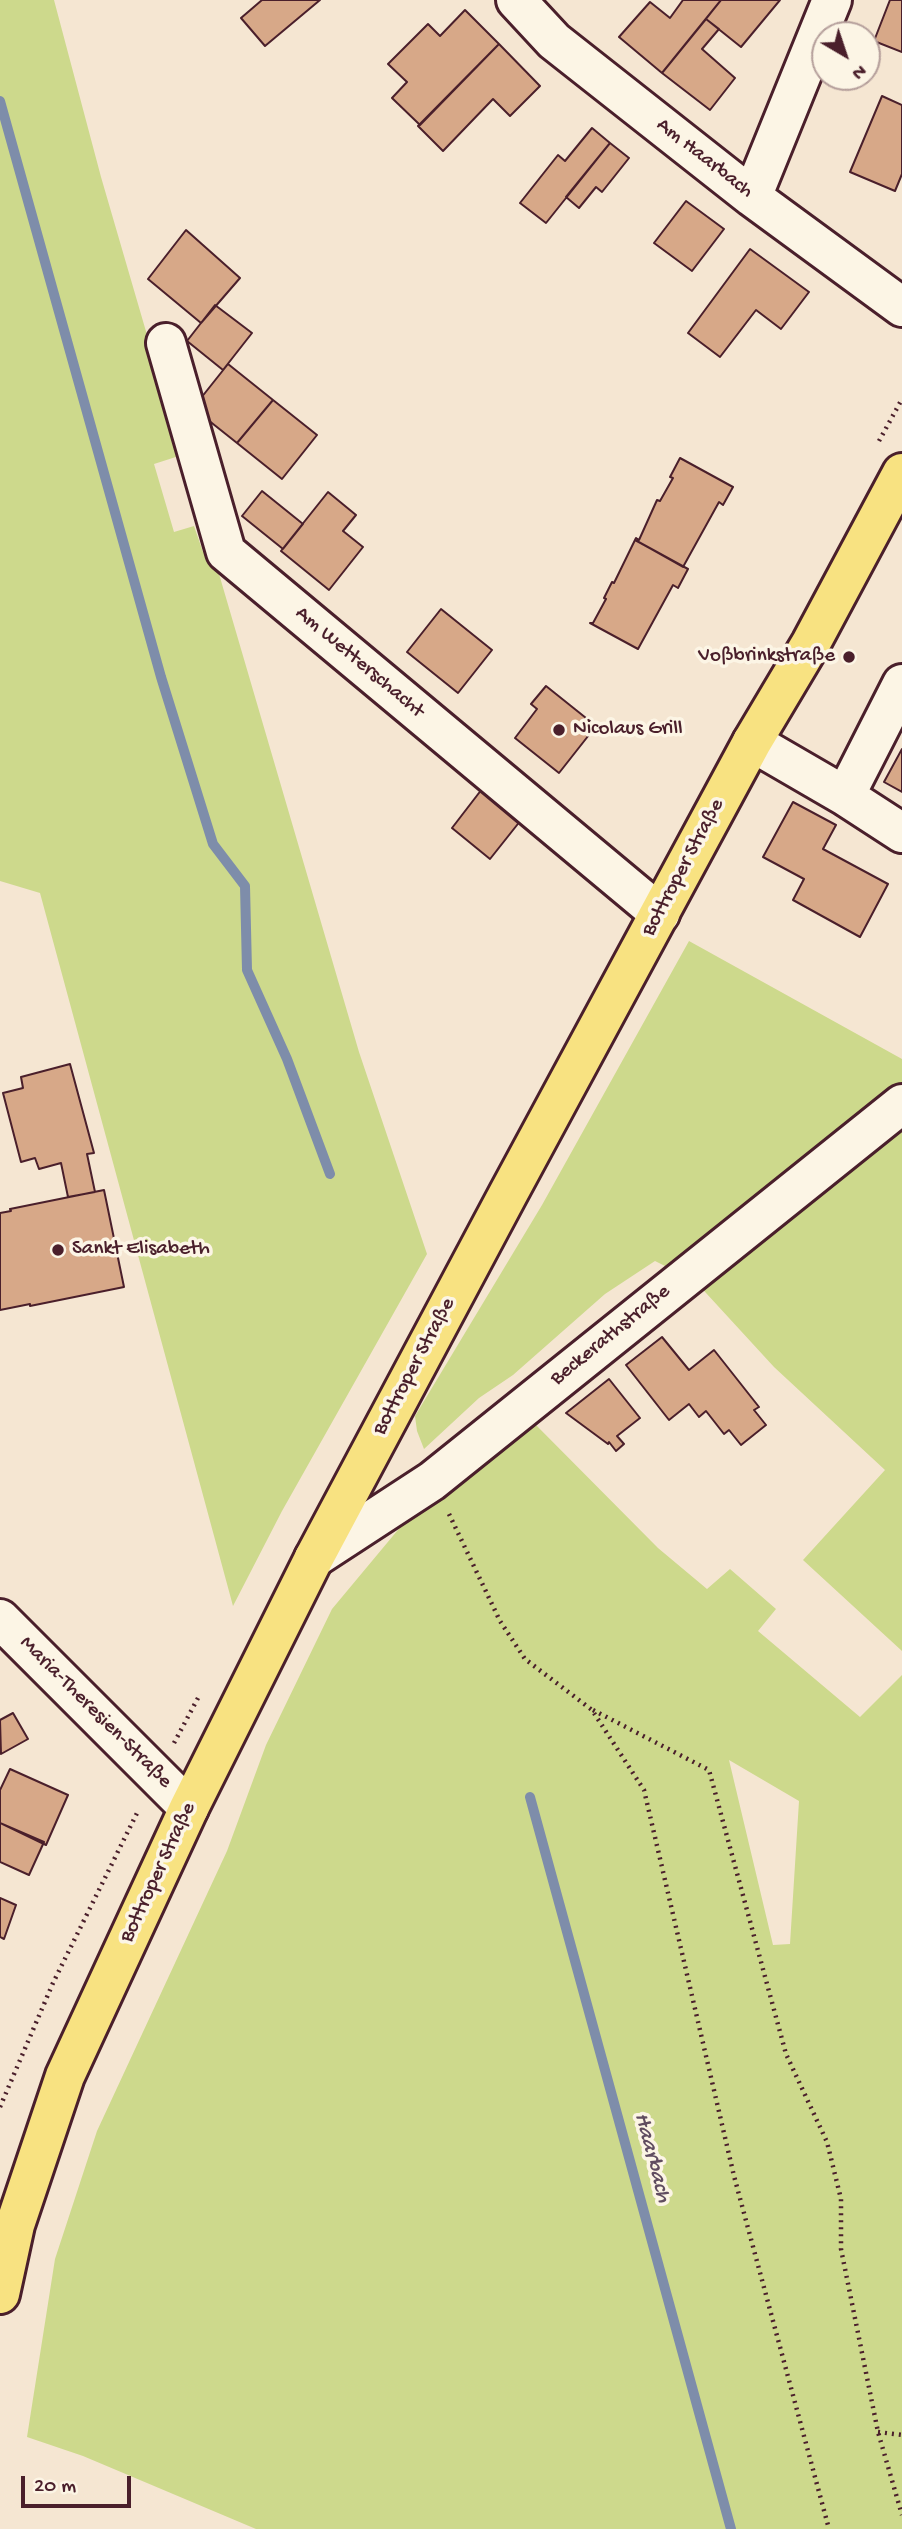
<!DOCTYPE html>
<meta charset="utf-8">
<style>
body{margin:0}
#map{position:relative;width:902px;height:2529px;overflow:hidden;background:#f5e6d2;font-family:"Gochi Hand",sans-serif}
canvas{display:block}
.north{position:absolute;left:811px;top:21px;width:70px;height:70px;box-sizing:border-box;background:#fcf5e5;border:2px solid #b59f9b;border-radius:50%;rotate:141deg;font-size:19px;font-weight:700;line-height:28px;text-align:center;color:#4a1f2b}
.north::after{content:'';display:block;margin:auto;width:24px;height:32px;background:#4a1f2b;clip-path:polygon(50% 0,100% 100%,50% 72%,0 100%)}
.scale{position:absolute;left:21px;top:2476px;width:110px;height:32px;box-sizing:border-box;border:4px solid #4a1f2b;border-top:0;padding-left:9px;font-size:21px;line-height:24px;white-space:nowrap;color:#4a1f2b;-webkit-text-stroke:5px #fcf5e5;paint-order:stroke}
</style>
<div id="map">
<canvas width="902" height="2529"></canvas>
<div class="north">N</div>
<div class="scale">20 m</div>
</div>
<script>
const g = document.querySelector('canvas').getContext('2d');
g.lineJoin = 'round';
function fill(path, color) {
  g.fillStyle = color;
  g.fill(path, 'evenodd');
}
function trace(path, color, width, dash) {
  g.strokeStyle = color;
  g.lineWidth = width;
  g.lineCap = dash ? 'butt' : 'round';
  g.setLineDash(dash || []);
  g.stroke(path);
}
function write(font, color, halo, rows, align = 'center') {
  g.font = font + ' "Gochi Hand",sans-serif';
  g.lineWidth = 7;
  g.setLineDash([]);
  g.textBaseline = 'middle';
  g.strokeStyle = halo;
  g.fillStyle = color;
  for (const [text, x, y, turn = 0] of rows) {
    g.save();
    g.translate(x, y);
    g.rotate((+turn || 0) * Math.PI / 180);
    g.textAlign = isNaN(turn) ? turn : align;
    if (halo) g.strokeText(text, 0, 0);
    g.fillText(text, 0, 0);
    g.restore();
  }
}
const green = new Path2D(`
 M0,0h54l47,177 81,278 -28,9 20,68 20,-6 9,26 9,-2 147,502 68,202 -145,257 -49,95 -193,-713 -40,-12z
 M689,941l213,118v28l-231,182 -16,-8 -50,33 -92,81 -34,23 -55,51 -7,-18 -2,-15 127,-211z
 M902,1119v532l-99,-91 82,-90 -111,-103 -79,-86z
 M532,1421l126,127 49,41 23,-20 46,40 -18,22 102,86 42,-42v854h-646l-173,-73 -56,-19 28,-178 42,-128 130,-280 39,-106 66,-136 80,-96zM729,1760l70,41 -9,143 -17,1z`);
const stream = new Path2D(`
 M0,101l161,576 52,167 32,42 2,84 40,89 43,115
 M530,1797l201,732`);
const building = new Path2D(`
 M262,0h58l-55,46 -24,-28z
 M683,0h38l-59,73 -43,-36 31,-35 20,16z
 M721,0h59l-39,47 -35,-28z
 M890,0h12v52l-28,-11z
 M465,10l34,34 -79,81 -28,-27 15,-16 -19,-18 40,-40 12,12z
 M706,19l13,10 -17,20 33,29 -25,32 -48,-37z
 M499,44l41,42 -30,30 -17,-17 -50,52 -25,-25z
 M882,96l20,9v69l-7,17 -45,-19z
 M592,128l18,15 -64,80 -26,-20 38,-48 7,6z
 M610,143l19,15 -27,34 -6,-5 -17,21 -13,-11z
 M686,201l38,28 -32,42 -38,-28z
 M186,230l54,48 -39,45 -53,-44z
 M750,249l59,43 -28,37 -25,-19 -36,47 -32,-24z
 M215,305l37,28 -29,37 -36,-29z
 M228,364l45,36 -36,43 -44,-35z
 M273,400l44,35 -35,44 -45,-36z
 M680,458l53,29 -10,18 -4,-3 -36,65 -48,-27 1,-2 3,2 18,-40 3,1 13,-23 -3,-1z
 M262,491l41,33 -20,25 -41,-33z
 M328,492l28,23 -13,16 20,16 -34,43 -48,-39z
 M635,540l53,29 -10,19 -5,-3 -35,64 -48,-26h3l13,-24 -2,-1 8,-16 2,1z
 M441,609l51,41 -34,43 -51,-41z
 M546,686l50,40 -37,47 -44,-35 22,-29 -6,-5z
 M902,749v43l-18,-10z
 M482,789l39,31 -31,39 -38,-31z
 M793,802l43,23 -13,24 65,35 -28,53 -67,-37 11,-21 -41,-22z
 M70,1064l24,89 -7,1 8,38 -27,5 -7,-34 -22,6 -4,-11 -14,4 -18,-69 20,-5 -2,-11z
 M104,1190l20,97 -94,19v-2l-30,6v-97l11,-2 -1,-2z
 M662,1337l27,33 25,-20 45,57 -5,3 12,15 -25,20 -12,-15 -5,4 -18,-23 -7,6 -10,-13 -20,16 -43,-55z
 M609,1379l31,39 -23,18 7,8 -8,7 -7,-9 -1,2 -42,-31z
 M13,1713l15,26 -27,15 -1,-34z
 M10,1769l58,26 -22,50 -46,-22v-33z
 M0,1823l44,19 -15,33 -29,-13z
 M0,1898l16,7 -12,34 -4,-2z`);
const path = new Path2D(`
 M879,441l23,-42
 M449,1514l51,107 25,38 67,51 52,80 90,386 95,353
 M593,1710l116,60 77,284 41,88 14,57v50l37,183 24,83
 M174,1743l24,-45
 M0,2107l53,-124 86,-174
 M878,2432l24,3`);
const minor = new Path2D(`
 M516,0l38,41 198,156 150,110
 M752,197l80,-197
 M166,343l60,209 434,362
 M752,742l93,54 57,37
 M845,796l57,-112
 M314,1558l118,-77 470,-377
 M0,1619l189,189`);
const major = new Path2D(`
 M0,2294l15,-69 50,-149 124,-268 125,-250 194,-364 244,-452 59,-99 91,-170`);
const markers = [
 [849,657,7,"#4a1f2b"],
 [559,730,7,"#4a1f2b"],
 [58,1250,7,"#4a1f2b"]
];
const streetNames = [
 ["Am Haarbach",704,159,38],
 ["Am Wetterschacht",359,663,40],
 ["Bottroper Straße",684,868,-62],
 ["Beckerathstraße",611,1336,-39],
 ["Bottroper Straße",415,1367,-62],
 ["Maria-Theresien-Straße",95,1713,45],
 ["Bottroper Straße",159,1873,-65]
];
const poiNames = [
 ["Voßbrinkstraße",835,657,"right"],
 ["Nicolaus Grill",573,730],
 ["Sankt Elisabeth",72,1250]
];
const waterNames = [
 ["Haarbach",651,2158,75]
];
fill(green, '#cdd98c');
trace(stream, '#7e8daa', 10);
fill(building, '#d7a888');
trace(building, '#4a1f2b', 2);
trace(minor, '#4a1f2b', 44);
trace(major, '#4a1f2b', 44);
trace(path, '#4a1f2b', 4.5, [2, 5]);
trace(minor, '#fcf5e5', 38);
trace(major, '#f8e281', 38);
for (const [x, y, r, color] of markers) {
  const dot = new Path2D();
  dot.arc(x, y, r, 0, 2 * Math.PI);
  g.fillStyle = color;
  g.fill(dot);
  trace(dot, '#fcf5e5', 2.5);
}
write('21px', '#4a1f2b', '#fcf5e5', streetNames);
write('21px', '#4a1f2b', '#fcf5e5', poiNames, 'left');
write('italic 23px', '#604d60', '#fcf5e5', waterNames);
</script>
